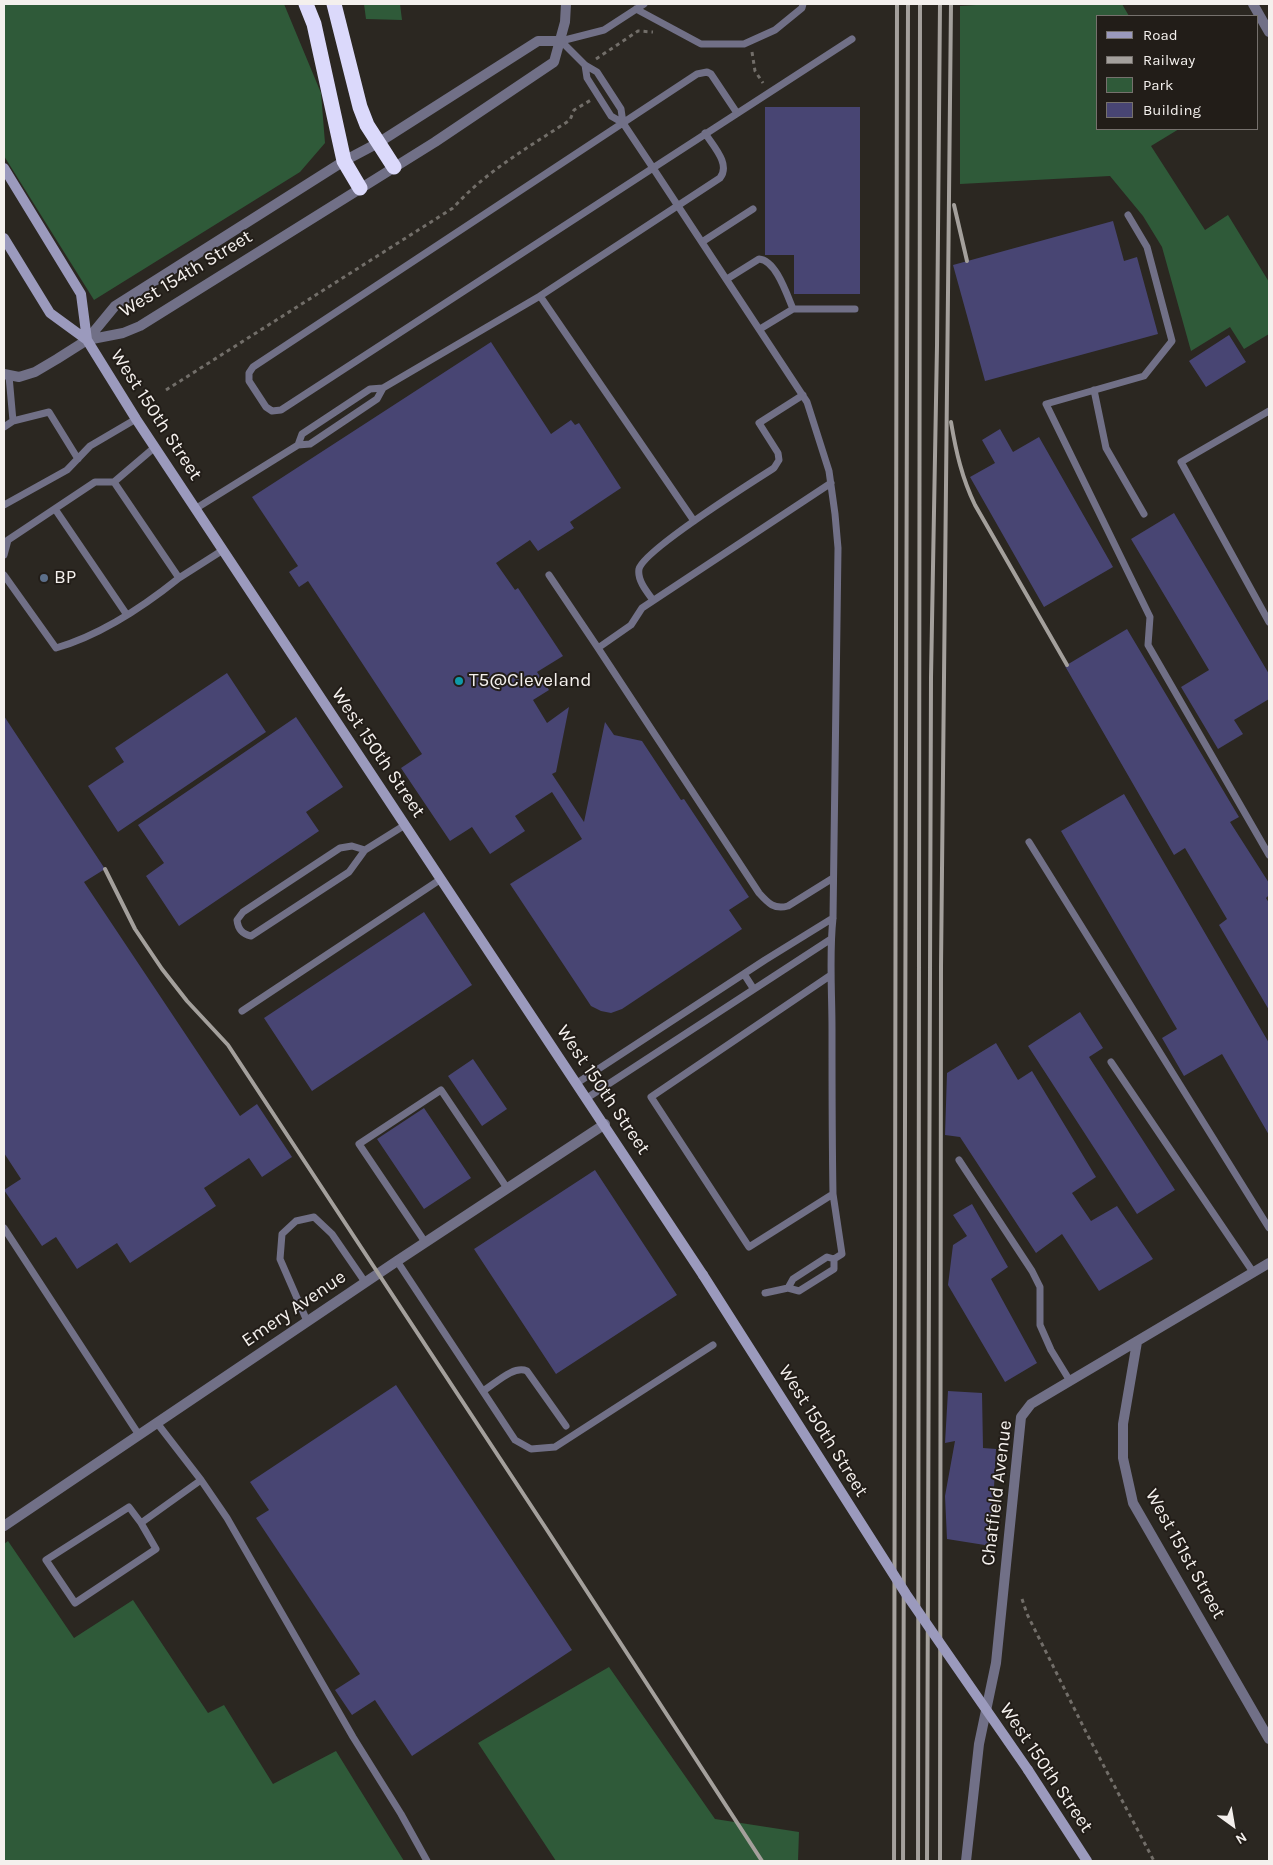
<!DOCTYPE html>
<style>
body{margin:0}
#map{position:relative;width:1273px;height:1865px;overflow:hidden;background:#2b2721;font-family:Karla,sans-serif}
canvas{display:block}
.frame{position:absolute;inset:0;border:5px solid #f4f0ed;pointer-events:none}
.legend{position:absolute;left:1096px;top:15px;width:162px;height:115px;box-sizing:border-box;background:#221d18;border:1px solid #76716d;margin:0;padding:6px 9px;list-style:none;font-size:15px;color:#f4f0ed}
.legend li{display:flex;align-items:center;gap:10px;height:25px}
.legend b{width:25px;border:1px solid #76716d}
.north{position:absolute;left:1208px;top:1800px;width:50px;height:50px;-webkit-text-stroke:4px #221d18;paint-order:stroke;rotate:148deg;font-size:14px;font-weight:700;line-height:20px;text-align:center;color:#f4f0ed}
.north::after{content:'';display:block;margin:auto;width:18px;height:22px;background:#f4f0ed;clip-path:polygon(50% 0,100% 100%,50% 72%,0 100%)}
</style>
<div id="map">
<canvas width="1273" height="1865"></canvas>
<div class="frame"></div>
<ul class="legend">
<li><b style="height:6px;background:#9b9abd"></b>Road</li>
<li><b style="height:6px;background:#a4a09c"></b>Railway</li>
<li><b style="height:14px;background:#2f5a39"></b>Park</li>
<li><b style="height:14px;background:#484573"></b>Building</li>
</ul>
<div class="north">N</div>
</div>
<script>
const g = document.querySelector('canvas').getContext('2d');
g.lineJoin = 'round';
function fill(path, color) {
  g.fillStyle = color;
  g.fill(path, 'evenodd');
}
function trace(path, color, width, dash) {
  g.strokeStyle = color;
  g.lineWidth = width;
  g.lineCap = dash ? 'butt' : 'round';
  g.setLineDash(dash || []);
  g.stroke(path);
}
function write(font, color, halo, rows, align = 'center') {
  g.font = font + ' Karla,sans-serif';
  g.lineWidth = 4;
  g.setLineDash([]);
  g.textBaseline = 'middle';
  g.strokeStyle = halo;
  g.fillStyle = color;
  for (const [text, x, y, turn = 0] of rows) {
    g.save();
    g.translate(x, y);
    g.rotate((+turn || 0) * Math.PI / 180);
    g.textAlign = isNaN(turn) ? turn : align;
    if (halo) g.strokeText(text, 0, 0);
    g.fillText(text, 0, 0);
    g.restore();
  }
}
const green = new Path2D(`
 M4,4h280l37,89 4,50 -25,29 -206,128 -90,-144z
 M364,4h36l2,16 -36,-1z
 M992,4h130l7,12h-32v113h82l-28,17 54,84 23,-15 41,67v52l-25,15 -14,-22 -39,24 -29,-104 -19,-31 -33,-40 -150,8v-178z
 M8,1541l66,97 59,-38 75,113 16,-8 49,79 63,-33 68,110h-400v-317z
 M609,1667l106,152 84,13 -1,29h-242l-78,-118z`);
const building = new Path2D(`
 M765,107h95v187h-66v-39h-29z
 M1113,221l11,40 13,-4 21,77 -173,47 -32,-116z
 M1229,335l17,27 -40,25 -17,-26z
 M491,342l60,92 20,-14 4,5 4,-2 42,65 -51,34 4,6 -36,23 -8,-11 -34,23 19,27 3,-2 45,68 -26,16 12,18 -16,10 14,23 22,-16 -13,65 -4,2 32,48 21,-100 9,13 28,6 39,59 3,-1 65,98 -20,13 13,19 -120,80 -11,4 -10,-2 -10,-5 -81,-122 72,-45 -30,-47 -37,24 10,15 -35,23 -18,-27 -22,14 -49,-73 21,-14 -114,-173 -9,6 -10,-15 9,-6 -46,-69z
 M1000,429l13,23 26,-15 74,130 -69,40 -74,-130 25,-14 -13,-23z
 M1174,513l95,161v25l-35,21 9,14 -25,15 -37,-62 28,-17 -78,-131z
 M1127,629l112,188 -9,5 39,61v12l-3,3 3,5v107l-50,-85 8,-6 -42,-71 -11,7 -109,-189z
 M227,673l39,59 -148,100 -30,-46 36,-24 -9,-14z
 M4,716l101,153 -21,13 156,234 17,-12 35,53 -30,20 -13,-19 -45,30 12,18 -86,57 -13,-20 -40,26 -21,-32 -14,9 -38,-56 17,-11 -17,-26z
 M296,717l47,70 -37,25 13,19 -140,95 -33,-50 18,-13 -26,-38z
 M1124,794l145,249v92l-47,-81 -38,22 -22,-38 15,-9 -116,-198z
 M424,912l48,73 -160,106 -48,-73z
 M1080,1012l23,36 -14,9 86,133 -38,24 -109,-168z
 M996,1043l22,37 14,-9 64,106 -24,16 19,28 26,-15 36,53 -54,32 -37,-57 -26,19 -76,-116 -15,-2 2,-62z
 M473,1059l34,50 -25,17 -34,-50z
 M424,1108l47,70 -47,31 -47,-70z
 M595,1170l82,125 -121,79 -82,-125z
 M972,1204l36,63 -17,12 46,84 -32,19 -57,-97 5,-40 14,-9 -14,-21z
 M396,1385l176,265 -160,106 -37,-56 -23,15 -17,-25 25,-16 -104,-156 13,-8 -19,-28z
 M948,1391l34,2 1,55 13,1 -5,97 -44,-7 -2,-43 10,-55 -10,2z`);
const path = new Path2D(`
 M752,52l3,19 8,12
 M596,59l42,-28 15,1
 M166,390l287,-182c33,-37 76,-61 117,-88l4,-10 17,-10
 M1022,1599l5,15 60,120 67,127`);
const lane = new Path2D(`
 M636,9l65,35h43l31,-14 27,-22 1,-4
 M561,41l24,24 12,7 24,37 2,14 -12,-7 -24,-38 -2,-13
 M561,41l43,-11 40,-26
 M623,123l30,45 -372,242 -9,1 -6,-4 -17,-26v-8l4,-6c149,-97 296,-196 444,-293l10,-2 4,2 26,39
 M1128,215l19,32 25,94 -28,35 -98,28 104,213 -2,28 121,210
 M702,242l51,-33
 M727,279l32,-20c17,1 28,36 34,50
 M760,329l33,-20h62
 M383,388l-6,11 -67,45 -12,1 4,-11 68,-45 13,-1 157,-92
 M1094,390l12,58 38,66
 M1269,411l-88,51 88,160
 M13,421l36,-9 29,47
 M4,427l9,-6 -4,-45
 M155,447l-41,35 65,96 44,-28
 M831,483l-189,125 -11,17 -33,23 161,245c9,10 15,17 29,13l45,-28
 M4,505l63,-35 23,-24 46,-27
 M55,509l72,106
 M195,509l103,-64
 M694,521l-154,-225 180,-118c11,-14 -7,-32 -15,-45
 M4,555l4,-15 87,-58h19
 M4,575l52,73c45,-13 87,-41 123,-70
 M549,575l49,73
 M653,600c-6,-8 -16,-20 -14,-31 4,-18 113,-87 135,-101l5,-8 -1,-7 -19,-30 44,-28
 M1029,842l240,386
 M365,850l-13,-4 -12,2 -97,64 -6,8c1,9 5,14 14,16l98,-64 16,-22 40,-25
 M744,974l9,14
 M831,975l-180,122 98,150 84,-53c-1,-55 -1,-110 -1,-165 0,-37 -3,-75 1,-111l5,-370 -3,-34 -6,-43 -22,-69 -154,-234 199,-129
 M242,1011l199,-132
 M1111,1062l142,210
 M577,1083l188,-123 68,-42
 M587,1098l244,-159
 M959,1160l73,111 8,16v38l11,25 19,31
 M833,1194l9,60 -8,5
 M4,1228l135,207
 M425,1242l-66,-98 82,-54 66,98
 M827,1257l7,2v10l-35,22 -11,-3 5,-9z
 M397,1261l118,179 16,9 24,-2 158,-102
 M765,1293l23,-5
 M307,1321l-27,-62 2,-25 14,-13 18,-4 18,17 33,48
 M483,1391c12,-7 30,-26 44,-20l39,55
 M201,1480l26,38 126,219 48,77 26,47
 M141,1523l-12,-16 -83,53 29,43 81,-54 -15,-26 60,-43 -44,-57`);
const street = new Path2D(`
 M1253,4l16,28
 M87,340l36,-7 17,-7 295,-184 119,-80 11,-40 1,-18
 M4,374l15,3 16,-5 22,-13 30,-19 28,-34 229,-145 34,-18 160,-102h23
 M1137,1342l-14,82v34l10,45 136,236
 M4,1526l393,-265 208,-137
 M966,1861l13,-117 17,-81 25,-246 10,-13 238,-141`);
const secondary = new Path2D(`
 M4,168l77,126 6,46
 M4,238l46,75 37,27 49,79 567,856
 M1028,1770l59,91`);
const highway = new Path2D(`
 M306,4l8,20 30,137 16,27
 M334,4l26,103 7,18 27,42`);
const rail = new Path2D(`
 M954,205l13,56
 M951,422c5,30 11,56 24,83l92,160
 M105,869l30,60 27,40 25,32 41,44 319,485 215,331
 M894,1861l3,-1857
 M903,1861l5,-1857
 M918,1861l2,-1857
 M927,1861l4,-1184 6,-331 3,-342
 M940,1861l1,-895 10,-962`);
const secondaryBridge = new Path2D(`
 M703,1275l203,319 122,176`);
const markers = [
 [44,578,5,"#5c6f8a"],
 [459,681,5,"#0f9aa8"]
];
const streetNames = [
 ["West 154th Street",186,274,-31],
 ["West 150th Street",156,415,57],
 ["West 150th Street",378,753,56],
 ["West 150th Street",603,1090,56],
 ["Emery Avenue",294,1309,-34],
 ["West 150th Street",823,1431,58],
 ["Chatfield Avenue",997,1493,-83],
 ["West 151st Street",1185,1554,61],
 ["West 150th Street",1046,1768,56]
];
const poiNames = [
 ["BP",54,578],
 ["T5@Cleveland",469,681]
];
fill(green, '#2f5a39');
fill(building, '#484573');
trace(path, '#726e69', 3, [4, 4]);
trace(lane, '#717087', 7);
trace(street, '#717087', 10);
trace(secondary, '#9b9abd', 10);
trace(highway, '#dbd9fb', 15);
trace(rail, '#a4a09c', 4);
trace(secondaryBridge, '#9b9abd', 10);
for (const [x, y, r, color] of markers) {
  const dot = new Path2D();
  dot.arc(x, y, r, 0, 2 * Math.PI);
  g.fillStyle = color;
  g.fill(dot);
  trace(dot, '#221d18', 2);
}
write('19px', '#f4f0ed', '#221d18', streetNames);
write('19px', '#f4f0ed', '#221d18', poiNames, 'left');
</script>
